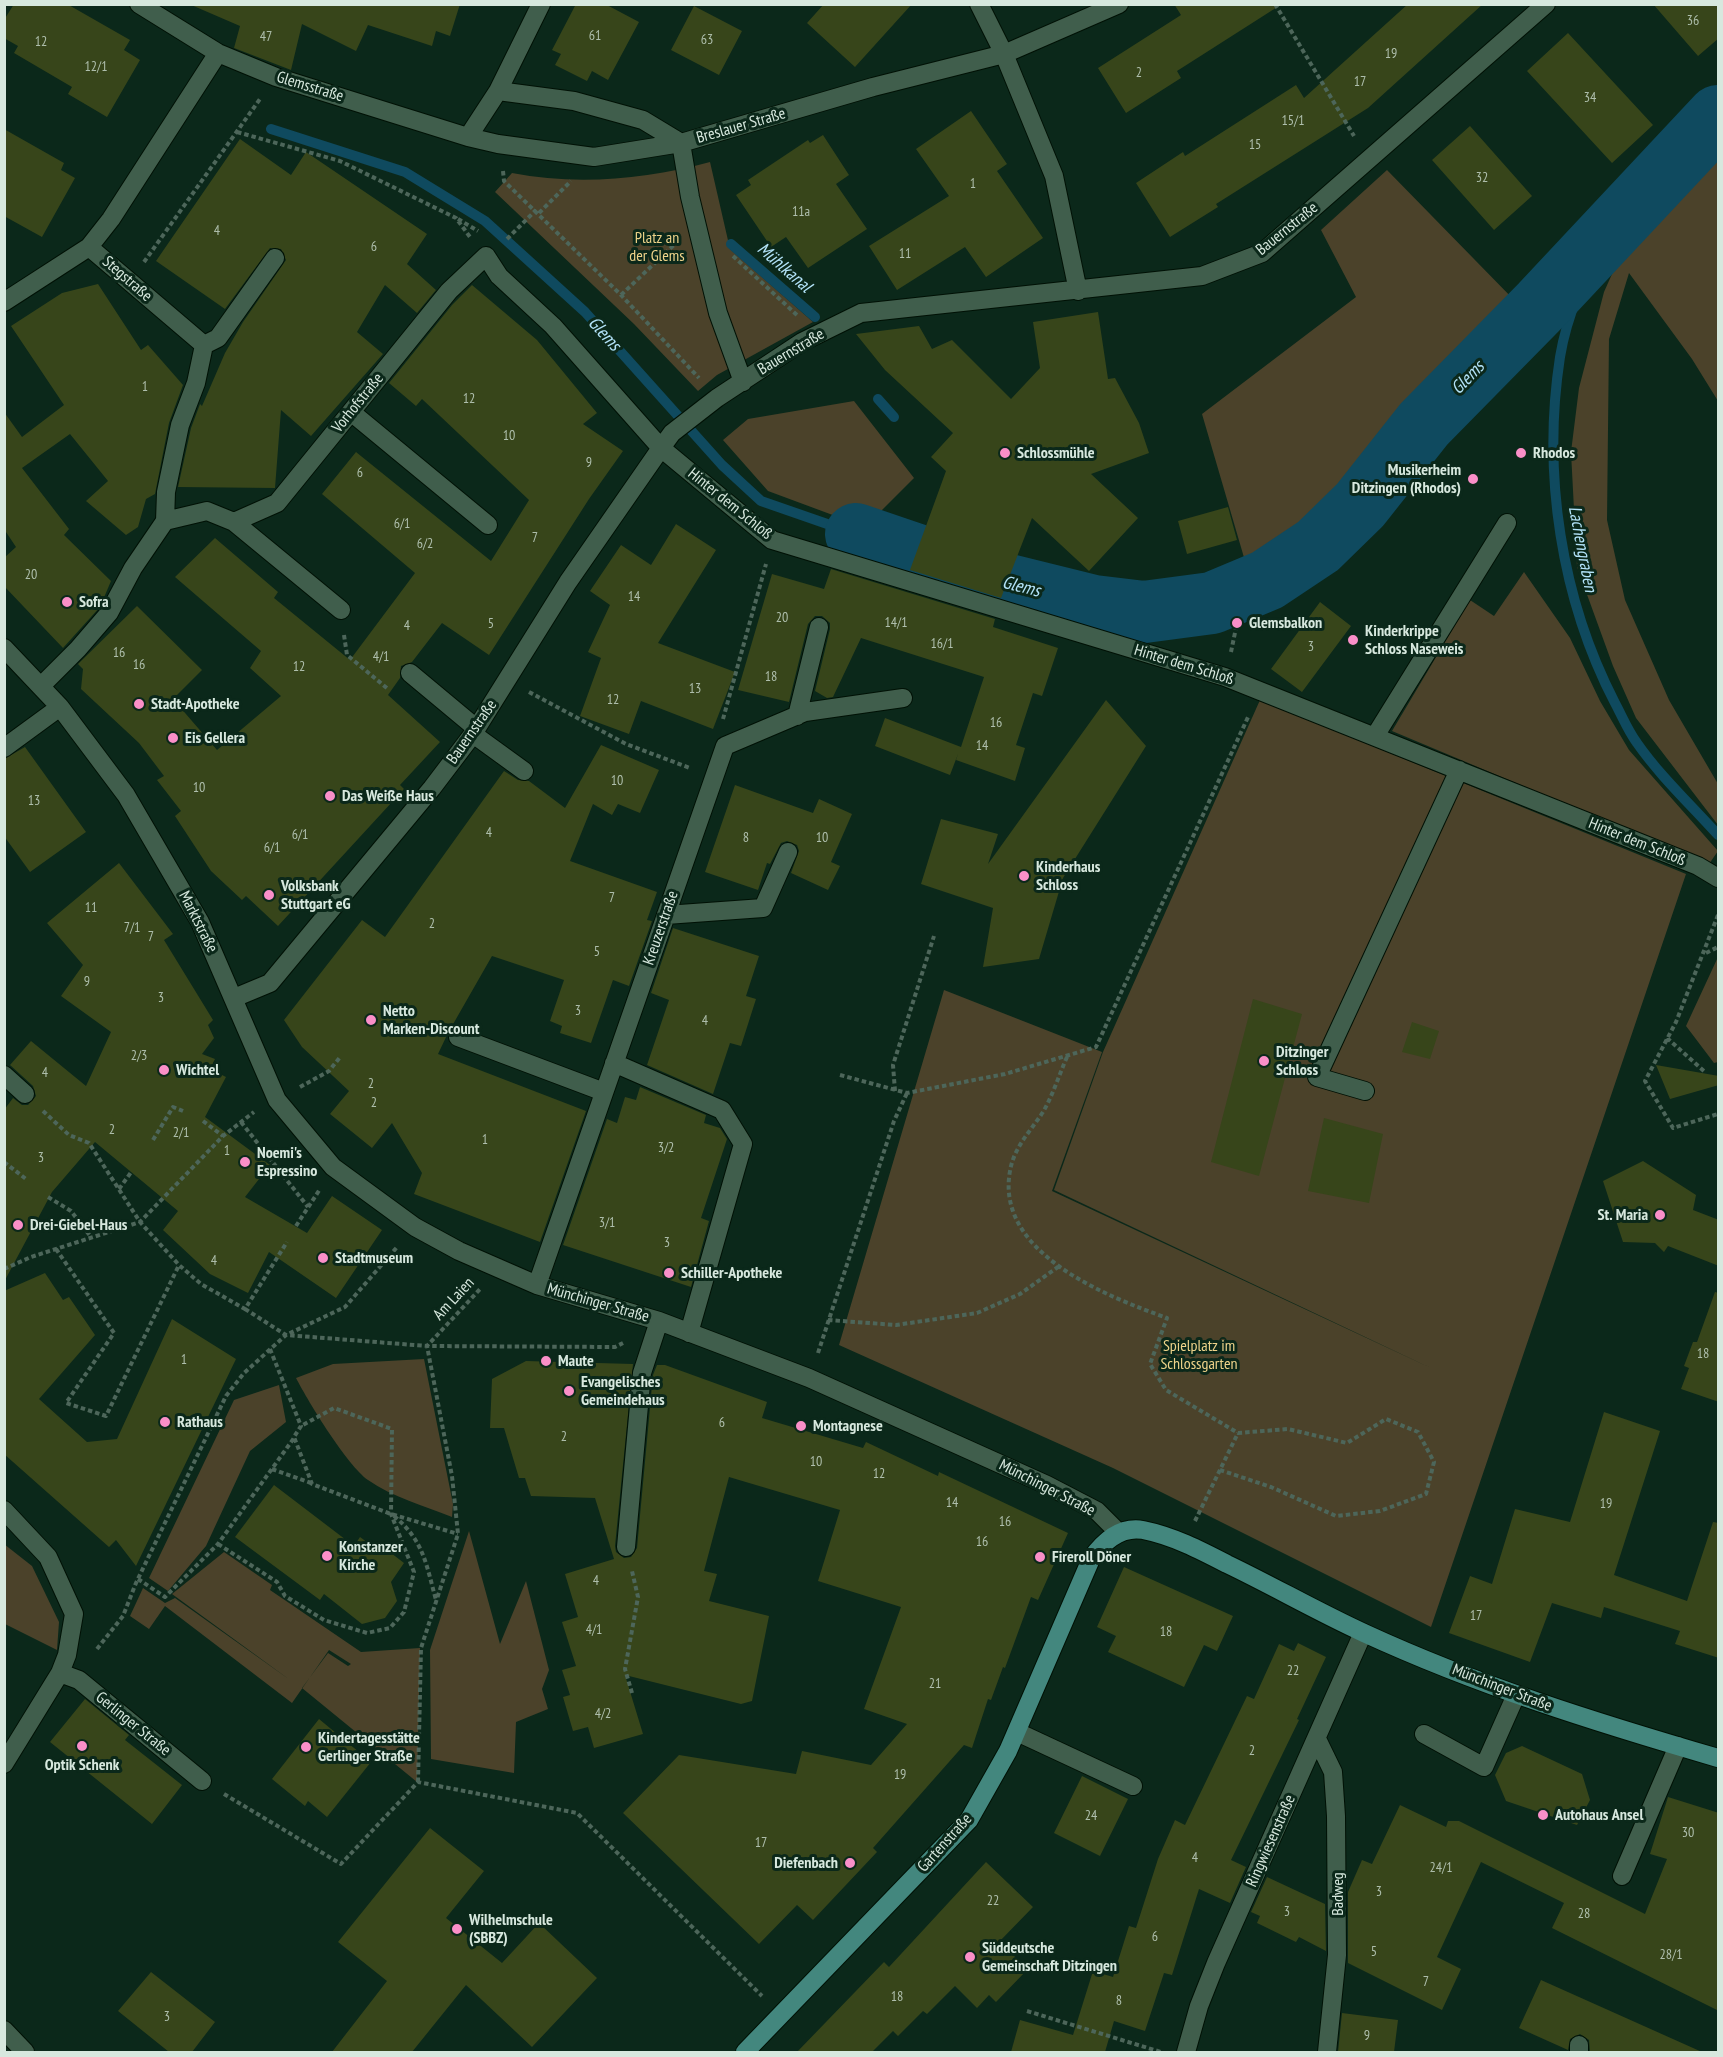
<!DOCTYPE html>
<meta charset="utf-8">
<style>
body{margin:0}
#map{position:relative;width:1723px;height:2057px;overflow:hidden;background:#0b281a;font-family:"PT Sans Narrow",sans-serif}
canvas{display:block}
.frame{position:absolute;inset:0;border:6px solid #d7e8de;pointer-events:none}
</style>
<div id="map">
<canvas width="1723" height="2057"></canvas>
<div class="frame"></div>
</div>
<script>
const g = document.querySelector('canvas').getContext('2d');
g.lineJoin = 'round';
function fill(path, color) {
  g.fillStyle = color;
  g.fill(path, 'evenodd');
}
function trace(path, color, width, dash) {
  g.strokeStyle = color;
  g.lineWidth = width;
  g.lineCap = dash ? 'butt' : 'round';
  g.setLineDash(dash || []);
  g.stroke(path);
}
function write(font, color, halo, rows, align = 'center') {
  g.font = font + ' "PT Sans Narrow",sans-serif';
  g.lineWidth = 6;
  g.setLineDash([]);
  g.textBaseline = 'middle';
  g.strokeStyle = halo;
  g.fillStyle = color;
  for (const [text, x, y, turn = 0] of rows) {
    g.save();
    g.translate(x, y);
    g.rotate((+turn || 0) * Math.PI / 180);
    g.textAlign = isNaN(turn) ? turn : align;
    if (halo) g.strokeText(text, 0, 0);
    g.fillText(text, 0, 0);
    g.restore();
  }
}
const green = new Path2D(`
 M1718,92v24l-112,118 -24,48 -86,99 -155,166 -31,26 -12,-15 -48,20 -48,-164 154,-117 -35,-67 66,-60 131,134 78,-86z
 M1718,131v270l-26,-42 -63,-86 -20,66 -2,181 18,80 44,100 49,84v41l-82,-107 -23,-52 -36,-99 -6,-115 8,-64 25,-96 16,-36 48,-69z
 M710,162l20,87 83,73 -96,53 -19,16 -64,-67 -139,-132 17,-19c66,13 134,6 198,-11z
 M854,401l60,77 -49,49 -97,-36 -45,-51 25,-21z
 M1524,572l46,66 30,63 29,49 89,101 -9,13 -317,-133 78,-131 24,16z
 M1260,700l426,174 -255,753 -318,-159 -274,-123 105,-355 158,62 -50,139 381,178 -379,-179 49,-138z
 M1718,957v105l-4,1 -28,-37z
 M424,1359l29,145 -1,13c-27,-11 -60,-20 -84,-37 -21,-15 -59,-77 -72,-102l37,-14z
 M279,1385l7,37 -36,29 -44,95 -38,45 -19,-13 85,-178z
 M469,1531l31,113 26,-63 23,89 -7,19 6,20 -32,13 -2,51 -83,-14 -1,-109z
 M4,1544l28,22 27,56 -2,28 -52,-26z
 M224,1552l48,33 -2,5 91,62 59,-4 -3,134 -115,-94 26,-35 20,13 3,-2 -22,-14 -37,53 -127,-97 -16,23 -19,-13 13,-28 22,15 10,-5 115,82 -118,-86z`);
const stream = new Path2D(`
 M271,129l134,43 80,49 100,91 137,153 39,36 95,33 -1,-20
 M1606,234c-20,39 -39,80 -46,123 -18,117 1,242 55,346 7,13 13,28 22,40 23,33 54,62 81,92
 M731,244l84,73
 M878,399l16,18`);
const river = new Path2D(`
 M856,534l141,48 97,24 50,6 68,-9 55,-23 51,-34 42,-41 64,-81 117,-119 177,-189`);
const building = new Path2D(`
 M14,4h53l63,36 -6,10 16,10 -33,57 -39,-23 4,-7 -58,-34 4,-7 -14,-8v-18z
 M189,4h271l-10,32 -14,-5 -4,15 -64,-21 -12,26 -54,-27 -11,46 -57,-22 6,-22z
 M576,4h29l34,18 -31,58 -16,-9 -5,10 -32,-16 6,-11 -9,-4z
 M824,4h88l-57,63 -48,-44z
 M1174,4h108l-105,67 4,7 -55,35 -28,-45 83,-53z
 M1408,4h75l-115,104 -152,96 2,3 -48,30 -34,-54 47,-31 2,4 111,-71 8,13z
 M1653,4h66v34l-21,18z
 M694,6l48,25 -23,44 -48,-25z
 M1568,33l85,92 -41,38 -85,-92z
 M971,111l36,53 -10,7 46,67 -57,39 -21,-30 -68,43 -28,-44 80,-50 -33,-47z
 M1470,126l62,70 -38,34 -62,-70z
 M4,129l60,34 -3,7 14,8 -33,59 -38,-21z
 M823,135l26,40 -13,9 31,45 -59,39 -22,-31 -15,10 -35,-52 15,-10 -3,-5 60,-40 2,3z
 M240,139l51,36 15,-23 121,82 -20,30 29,26 -19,23 -32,-28 -28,47 26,22 -72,82 -30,-26 -6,78 -97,-1 13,-59 9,-24 2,2 23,-53 18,-31 43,-62 -5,-11 -11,-1 -45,61 -69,-48z
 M98,284l43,66 7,-5 35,40 -14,38 -14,71 -9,5 -8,28 -12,8 -40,-34 22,-20 -38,-47 -48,34 47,61 -5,6 47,46 -11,26 -37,41 -59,-62v-28l12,-11 -12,-18v-117l18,25 42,-32 -53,-79 51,-33z
 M472,285l65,55 60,73 -14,11 40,27 -34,48 -100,156 -47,-32 -30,39 -11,4 -1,12 -12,17 52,47 -40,43 4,4 -126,137 -32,-30 -4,4 -31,-29 -36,-55 6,-5 -24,-31 7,-4 -25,-33 -58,-54 2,-20 -5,-5 59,-58 65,64 -29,29 44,51 64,-54 -31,-28 11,-17 -86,-74 40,-39 63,54 -4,6 76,62 65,-87 -93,-79 34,-42 135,109 38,-61 -107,-101 -6,7 -27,-23 63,-78z
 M1098,312l10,67 7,-1 24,45 10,30 -58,21 47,44 -49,53 -57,-53 -31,80 -91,-28 36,-99 -15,-14 22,-24 -68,-63 -29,-36 63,-8 13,23 20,-9 59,59 29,-31 -7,-46z
 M1228,507l9,33 -50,14 -9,-33z
 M676,524l40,26 -58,93 77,29 -22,57 -72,-28 -12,33 -49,-18 21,-58 -13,-6 22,-47 -20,-14 31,-46 30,20z
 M831,569l164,50 -2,8 65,21 -16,48 -9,-3 -17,52 9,3 -10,33 -59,-21 2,-6 -8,21 -75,-29 10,-28 76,29 23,-70 -123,-39 -28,59 -6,1 -12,-7 15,-62v-6l-8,-7h-7l-7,8 -19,78 -51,-12 34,-116 52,15z
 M1320,602l31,24 -49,66 -31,-23z
 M1106,700l40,46 -83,132 -24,81 -56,8 10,-59 -72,-24 20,-65 57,15 -10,30z
 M601,745l58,25 -19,43 -22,-9 -6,11 -19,-11 -23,57 87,31 -10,28 5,1 -23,65 -16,-6 -22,63 -31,-10 2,-7 -12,-5 14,-41 -72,-24 -44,77 -10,21 148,57 -46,131 -126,-48 8,-21 -30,-50 -20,25 -42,-34 19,-23 -47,-44 -18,-27 78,-100 23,17 119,-166 14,9 11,1 36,27z
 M25,747l61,85 -56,40 -26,-36v-77z
 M735,785l78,28 6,-14 33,15 -21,48 9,4 -12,24 -37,-17 8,-22 -2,-6 -10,-4 -6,2 -11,21 -3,-1 -9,27 -53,-18z
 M119,863l54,71 -9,6 49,80 -5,5 6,13 -12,16 13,5 -5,10 16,8 -21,40 65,48 -25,32 62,36 25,-37 50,34 -46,68 -67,-46 -21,41 -38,-19 -47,-44 15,-19 -83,-69 -43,50 -48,90v-172l9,-12 9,7h6l8,-9 -3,-10 -23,-21 21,-24 55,45 25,-54 -50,-36 22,-31 -36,-42z
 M673,928l86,28 -13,40 10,3 -15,47 -11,-3 -17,51 -66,-29 22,-65 -18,-7z
 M1253,999l49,15 -43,162 -48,-14z
 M1412,1022l27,9 -9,28 -28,-7z
 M1656,1065l63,11v9l-49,14z
 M640,1087l66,28 -2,8 16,5 7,11 -26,79 8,3 -18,66 -128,-42 44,-126 10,4 8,-26 11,3z
 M1324,1118l59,16 -14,69 -61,-12z
 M1643,1161l53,34 -3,15 26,10v46l-51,-20 -4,6 -9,-9 -32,-1 -20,-61z
 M45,1273l18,27 6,-3 26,38 -56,64 48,43 30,-3 55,-120 64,40 -100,207 -20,-26 -7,7 -105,-93v-163z
 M1715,1292l4,1v109l-38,-13 8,-21 -5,-2 9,-24h4z
 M526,1361l107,3 -18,182 1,6 8,6 7,-1 6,-9 16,-173 4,-10h8l102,37 -5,16 101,30 3,-6 72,34 1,-4 129,61 -30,67 -7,-3 -26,71 -2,-1 -12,33 -3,-1 -16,49 -8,-3 -91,103 4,4 -64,68 -16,-15 -38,39 -136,-131 56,-58 117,19 6,-23 69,14 36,-41 -43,-15 37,-102 -83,-26 22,-71 -111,-33 -25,94 13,3 -8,27 60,15 -17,85 -11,3 -116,-29 18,59 -49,14 -6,-21 -15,4 -10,-34 7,-2 -8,-25 14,-4 -14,-44 16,-5 -13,-43 49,-15 -19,-61 -64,-2 -6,-18h-6l-15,-50h-14l2,-49z
 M1604,1412l56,19 -46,144 73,26 26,-79 6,1v135l-44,-14 5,-13 -76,-24 -3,11 -49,-15 -22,59 -81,-29 21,-57 22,8 23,-75 55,13z
 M274,1485l80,61 6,-9 15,11 3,-5 26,20 -13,19 6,19 -12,17 -23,6 -38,-30 -4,6 -85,-63z
 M1124,1567l109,49 -16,35 -13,-6 -20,42 -76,-35 8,-16 -19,-9z
 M1298,1643l28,14 -29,62 2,1 -68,140 15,7 -16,36 -31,-14 -27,86 -8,-2 -19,58 -31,-10 -9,31h-94l9,-32 53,15 20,-64 20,6 16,-51 7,2 22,-69 17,-39 10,5 62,-129 7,3 25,-55 15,7z
 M85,1699l44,36 -4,5 57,45 -30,39 -102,-82z
 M319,1719l52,43 -44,55 -19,-16 -3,5 -33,-27z
 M1522,1746l60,28 8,26 -13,25 -71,-24 -11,-26 11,-22z
 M1082,1776l46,23 -28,57 -46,-23z
 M1668,1797l51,16v198l-167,-83 12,-25 -83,-41 -44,95 24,12 -19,41 -94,-47v-71l14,-32 10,4 28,-59 46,22 2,-6h11l186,93 22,-55 -17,-5z
 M430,1828l54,43 -38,47 56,45 37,-40 58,55 -65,69 -66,-62 -54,67h-80l55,-71 -49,-39z
 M986,1862l47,45 -34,35 29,27 -32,33 -7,-7 -12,13 -22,-22 -28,28 -4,-3 -25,25 -5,-5 -21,21h-75l87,-90 5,5z
 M1267,1877l58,27 1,47 -27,-14 -3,5 -39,-19 3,-7 -9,-4z
 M151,1972l64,50 -23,30h-23l-51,-41z
 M1541,1980l161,72h-112l-1,-12 -9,-6 -10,5 -2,11 -49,-22z
 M1342,2013l56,7 -4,32h-56z`);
const path = new Path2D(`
 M1275,4l79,132
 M237,132l103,29 116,57 14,19
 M503,171l1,10 117,114 78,83
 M539,213l32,-32
 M458,219l20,12
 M507,239l29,-29
 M733,256l65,60
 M144,262l116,-163
 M621,295l54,-51
 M344,635l3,20 41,34
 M1231,652l6,-29
 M529,692l97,52 64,24
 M723,719l43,-155
 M1718,915l-42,107 -31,59 28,47 45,-14
 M1706,953l12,-6
 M1667,1038l39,35
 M1067,1057c-8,18 -14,38 -24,55 -13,20 -29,35 -33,59 -15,82 96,125 157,147l-17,46 16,26 72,43 50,-4 59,14 39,-24 32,13 16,30 -8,32 -46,17 -44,5 -65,-29 -51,-17
 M840,1075l67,18 98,-19 91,-27 153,-332
 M300,1087l29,-16 12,-15
 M895,1091l-2,-26 41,-129
 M43,1111l26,24 20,8 51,79 39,43 22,19 44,25 42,-67
 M203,1121l20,15
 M241,1122l67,85
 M153,1140l20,-33 10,4
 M4,1162l22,17
 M119,1189l13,-18
 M48,1197l23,14 20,26
 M296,1226l24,-37
 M56,1249l58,84 -48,70 40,13 73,-151
 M4,1269l27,-12 109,-35 83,-86 31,-24
 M245,1309l41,26 59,-28 53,-61
 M828,1320l68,5 81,-12 43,-19 38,-27
 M270,1349l31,77 -7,11 18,47 79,30 67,20
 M818,1353l76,-232 13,-28
 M272,1469l39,14
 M394,1516c30,25 32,48 42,84
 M1195,1521l43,-88
 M218,1544l59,38 8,14 39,24 43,13 23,-5 14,-16 10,-40 -23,-58 1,-85 -58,-21 -33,18
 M138,1579l27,18 53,-53 76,-106
 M97,1649l26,-33 13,-33 90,-187 18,-23 42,-38 141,11 188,1 8,-4
 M632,1693l-7,-24 13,-72 -6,-26
 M418,1782l3,-134 37,-114 -6,-58 -25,-130 53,-57
 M224,1794l117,70 77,-82 159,31 185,183
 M1027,2011l134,41`);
const minor = new Path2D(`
 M139,4l79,49 58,24 192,60 30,7 96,13 87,-14 192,-56 131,-33 115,-50
 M979,4l25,50 50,122 24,115
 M498,91l76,10 69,19 38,23
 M468,137l30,-46 43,-87
 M681,143l9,54 28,116 25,69
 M89,247l115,98 -8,38 -16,42 -14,67 -1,29
 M4,302l85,-55 22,-28 107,-166
 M204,345l14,-7 57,-80
 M351,412l137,113
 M234,522l107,88
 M4,648l56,59 66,88 74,127 77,178 56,67 82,60 44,24 78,34 122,36 150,57 238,107 50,26 22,22
 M410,673l66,55
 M41,686l37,-37 31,-36 24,-45 32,-47 42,-10 27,11 43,-19 172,-212 37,-35 13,20 54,50 108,122 111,92 453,137 473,189 20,12
 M797,716l22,-89
 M473,734l51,37
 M1375,736l132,-213
 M4,748l56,-41
 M666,915l97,-7 25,-56
 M234,998l36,-15 162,-195 41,-54 95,-152 93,-134 11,-15 45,-35 85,-56 59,-29 341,-37 60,-23 284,-249
 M458,1037l146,55
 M614,1063l108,47 21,34 -54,189
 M4,1075l21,19
 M1365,1091l-48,-14 142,-307
 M537,1285l188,-539 80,-34 98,-14
 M4,1510l44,47 26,57 -7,41 -7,18 -56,91
 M626,1547l16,-174 17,-52
 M60,1673l19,7 123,101
 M1017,1732l116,54
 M1424,1734l60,33 32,-72
 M1317,1739l16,33 3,44 1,139 -10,97
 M1622,1876l56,-130
 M4,2030l21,22
 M1186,2052l13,-46 17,-43 147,-330
 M1579,2052v-7`);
const major = new Path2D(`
 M745,2052l224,-232 39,-69 83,-192c12,-17 29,-33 52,-29 30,6 57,20 84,34 46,22 91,48 137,69 115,53 234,90 354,125`);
const markers = [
 [1005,453,6,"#fa8fc8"],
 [1521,453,6,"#fa8fc8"],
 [1473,479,6,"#fa8fc8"],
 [67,602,6,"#fa8fc8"],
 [1237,623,6,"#fa8fc8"],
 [1353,640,6,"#fa8fc8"],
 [139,704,6,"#fa8fc8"],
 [173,738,6,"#fa8fc8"],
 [330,796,6,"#fa8fc8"],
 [1024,876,6,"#fa8fc8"],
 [269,895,6,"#fa8fc8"],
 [371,1020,6,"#fa8fc8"],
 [1264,1061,6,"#fa8fc8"],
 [164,1070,6,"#fa8fc8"],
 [245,1162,6,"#fa8fc8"],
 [1660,1215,6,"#fa8fc8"],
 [18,1225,6,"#fa8fc8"],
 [323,1258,6,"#fa8fc8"],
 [669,1273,6,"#fa8fc8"],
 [546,1361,6,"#fa8fc8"],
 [569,1391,6,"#fa8fc8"],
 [165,1422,6,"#fa8fc8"],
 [801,1426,6,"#fa8fc8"],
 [327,1556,6,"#fa8fc8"],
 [1040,1557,6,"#fa8fc8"],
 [82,1746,6,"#fa8fc8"],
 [306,1747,6,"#fa8fc8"],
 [1543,1815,6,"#fa8fc8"],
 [850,1863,6,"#fa8fc8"],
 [457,1929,6,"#fa8fc8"],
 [970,1957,6,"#fa8fc8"]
];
const numberNames = [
 ["36",1693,21],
 ["61",595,36],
 ["47",266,37],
 ["63",707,40],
 ["12",41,42],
 ["19",1391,54],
 ["12/1",96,67],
 ["2",1139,73],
 ["17",1360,82],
 ["34",1590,98],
 ["15/1",1293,121],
 ["15",1255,145],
 ["32",1482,178],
 ["1",973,184],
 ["11a",801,212],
 ["4",217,231],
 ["6",374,247],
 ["11",905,254],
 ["1",145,387],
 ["12",469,399],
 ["10",509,436],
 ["9",589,463],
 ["6",360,473],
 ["6/1",402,524],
 ["7",535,538],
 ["6/2",425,544],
 ["20",31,575],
 ["14",634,597],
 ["20",782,618],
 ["14/1",896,623],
 ["5",491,624],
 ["4",407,626],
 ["16/1",942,644],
 ["3",1311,647],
 ["16",119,653],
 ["4/1",381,657],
 ["16",139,665],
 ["12",299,667],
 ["18",771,677],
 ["13",695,689],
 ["12",613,700],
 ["16",996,723],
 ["14",982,746],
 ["10",617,781],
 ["10",199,788],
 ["13",34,801],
 ["4",489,833],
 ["6/1",300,835],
 ["8",746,838],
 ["10",822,838],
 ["6/1",272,848],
 ["7",612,898],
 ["11",91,908],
 ["2",432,924],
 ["7/1",132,928],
 ["7",151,937],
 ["5",597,952],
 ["9",87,982],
 ["3",161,998],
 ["3",578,1011],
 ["4",705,1021],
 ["2/3",139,1056],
 ["4",45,1073],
 ["2",371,1084],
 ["2",374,1103],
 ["2",112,1130],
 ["2/1",181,1133],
 ["1",485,1140],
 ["3/2",666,1148],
 ["1",227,1151],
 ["3",41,1158],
 ["3/1",607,1223],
 ["3",667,1243],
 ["4",214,1261],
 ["18",1703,1354],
 ["1",184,1360],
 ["6",722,1423],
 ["2",564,1437],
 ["10",816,1462],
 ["12",879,1474],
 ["14",952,1503],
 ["19",1606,1504],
 ["16",1005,1522],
 ["16",982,1542],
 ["4",596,1581],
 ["17",1476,1616],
 ["4/1",594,1630],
 ["18",1166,1632],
 ["22",1293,1671],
 ["21",935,1684],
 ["4/2",603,1714],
 ["2",1252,1751],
 ["19",900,1775],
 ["24",1091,1816],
 ["30",1688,1833],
 ["17",761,1843],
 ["4",1195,1858],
 ["24/1",1441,1868],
 ["3",1379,1892],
 ["22",993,1901],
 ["3",1287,1912],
 ["28",1584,1914],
 ["6",1155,1937],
 ["5",1374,1952],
 ["28/1",1671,1955],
 ["7",1426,1982],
 ["18",897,1997],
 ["8",1119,2001],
 ["3",167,2017],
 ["9",1367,2036]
];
const streetNames = [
 ["Glemsstraße",310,87,17],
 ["Breslauer Straße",741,126,-16],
 ["Bauernstraße",1287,229,-39],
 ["Stegstraße",127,279,41],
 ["Bauernstraße",791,352,-31],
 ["Vorhofstraße",358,403,-51],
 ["Hinter dem Schloß",730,504,39],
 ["Hinter dem Schloß",1184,665,17],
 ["Bauernstraße",472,732,-55],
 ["Hinter dem Schloß",1637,842,22],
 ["Marktstraße",198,922,63],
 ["Kreuzerstraße",661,928,-71],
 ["Am Laien",454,1299,-47],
 ["Münchinger Straße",598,1303,16],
 ["Münchinger Straße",1047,1488,27],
 ["Münchinger Straße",1502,1688,21],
 ["Gerlinger Straße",133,1724,39],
 ["Ringwiesenstraße",1271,1841,-66],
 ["Gartenstraße",945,1843,-48],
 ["Badweg",1338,1894,-90]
];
const parkNames = [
 ["Platz an",657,238],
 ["der Glems",657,256],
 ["Spielplatz im",1199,1346],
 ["Schlossgarten",1199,1364]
];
const poiNames = [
 ["Schlossmühle",1017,453],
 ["Rhodos",1533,453],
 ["Musikerheim",1461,470,"right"],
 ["Ditzingen (Rhodos)",1461,488,"right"],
 ["Sofra",79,602],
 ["Glemsbalkon",1249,623],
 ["Kinderkrippe",1365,631],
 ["Schloss Naseweis",1365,649],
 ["Stadt-Apotheke",151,704],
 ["Eis Gellera",185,738],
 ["Das Weiße Haus",342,796],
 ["Kinderhaus",1036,867],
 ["Schloss",1036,885],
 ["Volksbank",281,886],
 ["Stuttgart eG",281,904],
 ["Netto",383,1011],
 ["Marken-Discount",383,1029],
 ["Ditzinger",1276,1052],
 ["Schloss",1276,1070],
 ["Wichtel",176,1070],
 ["Noemi's",257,1153],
 ["Espressino",257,1171],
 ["St. Maria",1648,1215,"right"],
 ["Drei-Giebel-Haus",30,1225],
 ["Stadtmuseum",335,1258],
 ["Schiller-Apotheke",681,1273],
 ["Maute",558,1361],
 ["Evangelisches",581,1382],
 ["Gemeindehaus",581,1400],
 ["Rathaus",177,1422],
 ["Montagnese",813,1426],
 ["Konstanzer",339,1547],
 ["Kirche",339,1565],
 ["Fireroll Döner",1052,1557],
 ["Kindertagesstätte",318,1738],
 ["Gerlinger Straße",318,1756],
 ["Optik Schenk",82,1765,"center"],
 ["Autohaus Ansel",1555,1815],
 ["Diefenbach",838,1863,"right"],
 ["Wilhelmschule",469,1920],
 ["(SBBZ)",469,1938],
 ["Süddeutsche",982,1948],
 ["Gemeinschaft Ditzingen",982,1966]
];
const waterNames = [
 ["Mühlkanal",784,268,41],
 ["Glems",604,334,48],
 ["Glems",1468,378,-46],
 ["Lachengraben",1582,549,79],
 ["Glems",1021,587,14]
];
fill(green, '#4b422a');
trace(stream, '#0f4a5f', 10);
trace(river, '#0f4a5f', 62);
fill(building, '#37451a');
trace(minor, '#001105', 20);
trace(major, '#001105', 20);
trace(path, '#4d665a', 4, [4.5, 3]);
trace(minor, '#405e4c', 18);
trace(major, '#43877e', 18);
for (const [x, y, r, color] of markers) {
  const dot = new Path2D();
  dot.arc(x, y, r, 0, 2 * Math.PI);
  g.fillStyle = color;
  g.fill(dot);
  trace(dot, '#0b281a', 2);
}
write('14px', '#afbfad', null, numberNames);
write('16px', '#d7e8de', '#0b281a', streetNames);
write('16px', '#eed38a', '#0b281a', parkNames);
write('bold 16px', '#d7e8de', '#0b281a', poiNames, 'left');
write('italic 18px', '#b3e3f9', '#0b281a', waterNames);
</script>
